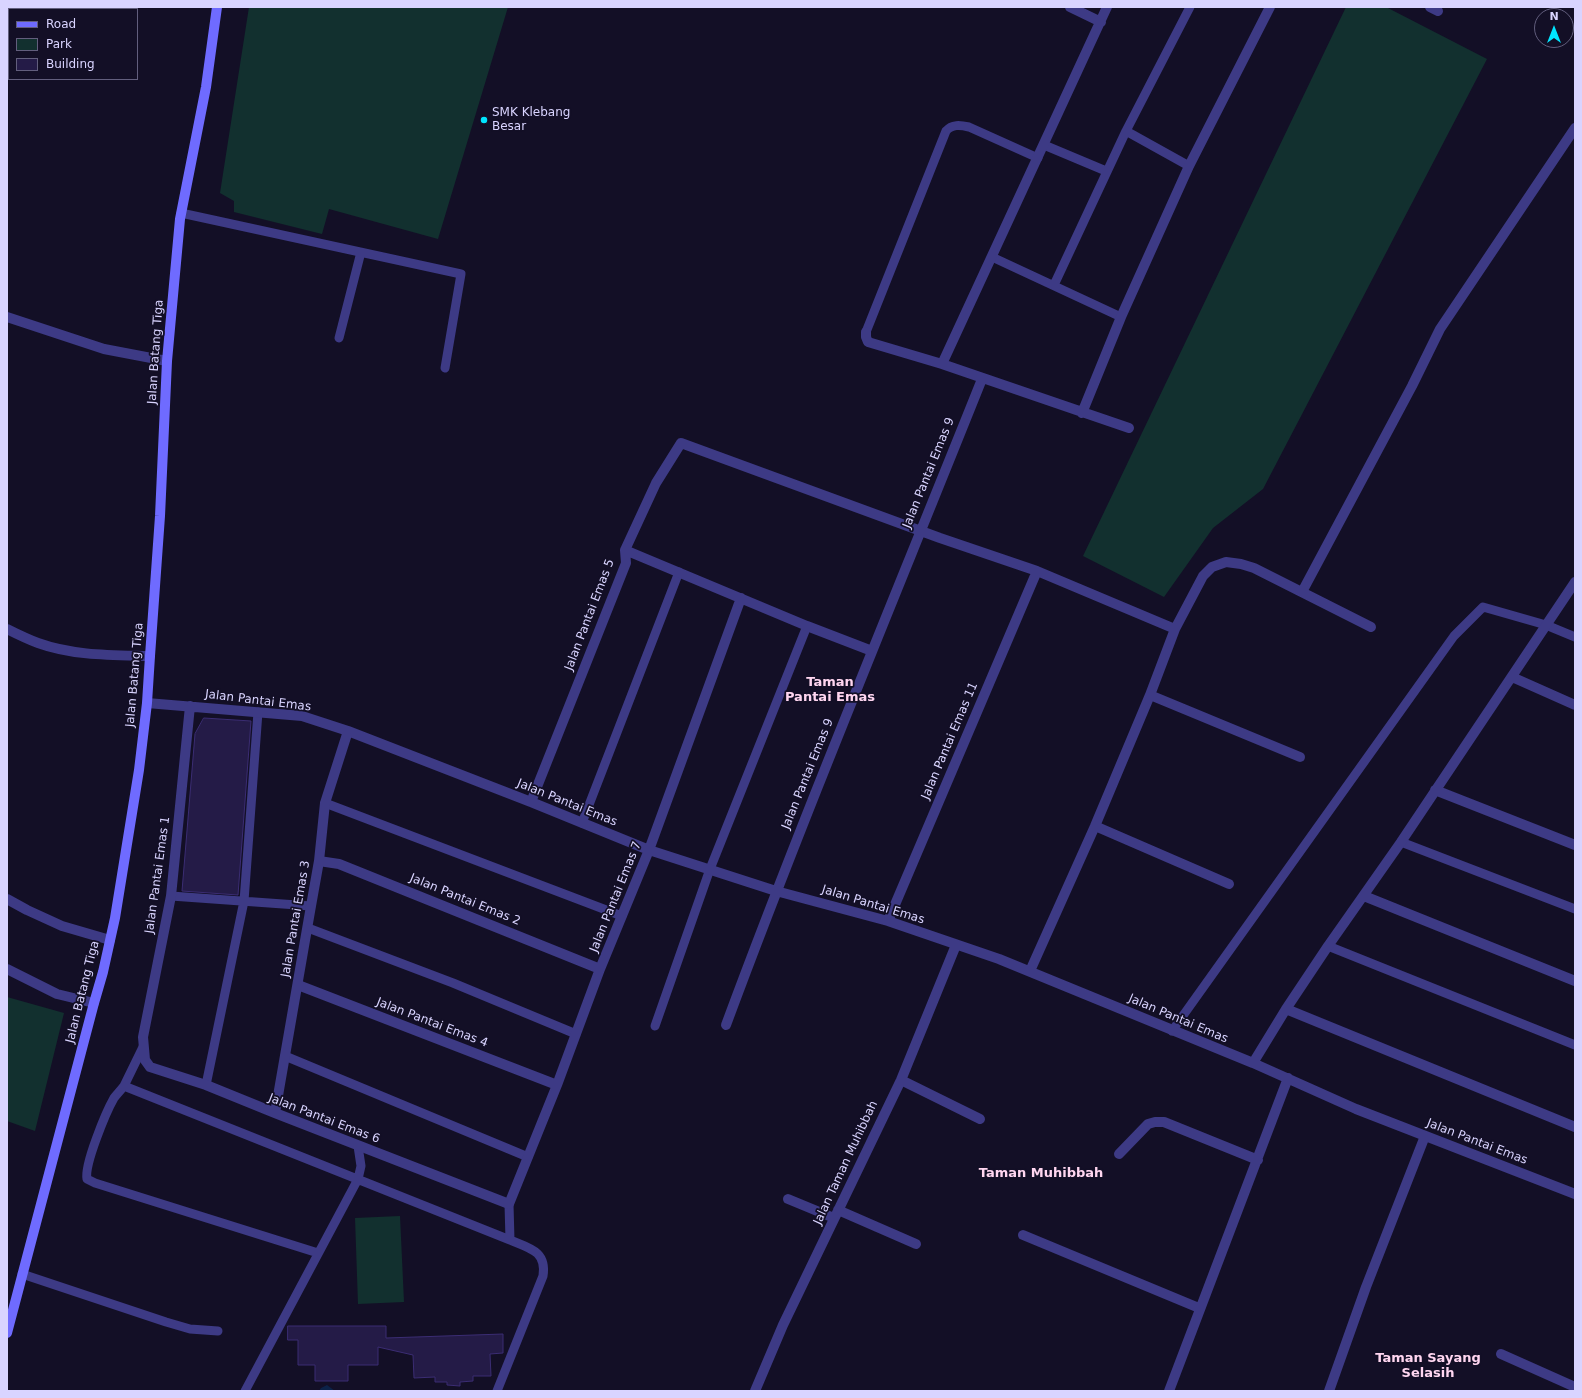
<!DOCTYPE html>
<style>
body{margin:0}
#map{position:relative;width:1582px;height:1398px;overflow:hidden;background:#130f26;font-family:"DejaVu Sans",sans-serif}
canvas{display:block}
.frame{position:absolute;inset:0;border:8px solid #d9d4ff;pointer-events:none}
.legend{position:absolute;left:8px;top:8px;width:130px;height:72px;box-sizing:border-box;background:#130f26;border:1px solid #625e7d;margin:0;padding:5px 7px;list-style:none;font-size:12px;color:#d9d4ff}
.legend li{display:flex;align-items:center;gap:8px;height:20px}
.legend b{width:20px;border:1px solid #625e7d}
.north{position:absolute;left:1534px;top:8px;width:40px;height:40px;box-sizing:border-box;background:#130f26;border:1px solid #625e7d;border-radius:50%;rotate:0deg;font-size:11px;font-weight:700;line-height:16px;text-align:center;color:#d9d4ff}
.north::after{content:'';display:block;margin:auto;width:14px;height:18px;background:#00e5ff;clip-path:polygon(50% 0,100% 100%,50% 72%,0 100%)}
</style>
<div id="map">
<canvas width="1582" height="1398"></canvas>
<div class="frame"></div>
<ul class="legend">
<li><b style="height:5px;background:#6f6bff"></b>Road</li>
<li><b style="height:11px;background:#12302f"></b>Park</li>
<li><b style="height:11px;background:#241b47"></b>Building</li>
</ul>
<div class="north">N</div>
</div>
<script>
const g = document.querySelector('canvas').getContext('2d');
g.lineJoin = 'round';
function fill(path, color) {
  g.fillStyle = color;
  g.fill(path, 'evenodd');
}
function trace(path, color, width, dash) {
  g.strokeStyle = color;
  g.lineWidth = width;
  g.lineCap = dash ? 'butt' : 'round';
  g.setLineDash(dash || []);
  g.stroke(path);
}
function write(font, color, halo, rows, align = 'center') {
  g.font = font + ' "DejaVu Sans",sans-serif';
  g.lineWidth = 3.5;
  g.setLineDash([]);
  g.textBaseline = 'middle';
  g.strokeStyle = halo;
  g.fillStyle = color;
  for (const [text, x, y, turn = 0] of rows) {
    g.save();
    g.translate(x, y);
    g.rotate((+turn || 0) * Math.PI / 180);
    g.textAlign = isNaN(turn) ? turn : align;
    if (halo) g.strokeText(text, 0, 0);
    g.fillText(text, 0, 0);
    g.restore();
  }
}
const green = new Path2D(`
 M249,7h259l-70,232 -109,-30 -7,25 -88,-22v-11l-14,-8z
 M1346,7h40l101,52 -224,430 -50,39 -49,69 -81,-41z
 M7,997l57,16 -29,118 -28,-10z
 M400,1216l4,86 -46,2 -3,-86z`);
const water = new Path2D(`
 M327,1385l8,6h40h-56l2,-3z`);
const building = new Path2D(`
 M204,718l47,3 -13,174 -56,-4 13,-157z
 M288,1326h98v12l117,-4v19l-13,1 1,22h-18v5l-13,1v4l-13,-1v-3h-12v-5l-21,1 -1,-23 -35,-8v18h-30v16h-33v-16h-17v-25h-10z`);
const lane = new Path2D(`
 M1126,131l63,35
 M1044,145l62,26
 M181,213l280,61 -16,94
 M992,257l129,60
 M1054,285l72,-154 64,-124
 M866,332l80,-201c6,-7 14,-6 23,-4l69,31
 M339,338l22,-86
 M325,803l297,113
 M582,823l97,-251
 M1401,842l174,67
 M171,896l140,10
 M308,928l145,55 123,51
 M1328,946l247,99
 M655,1026l55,-157 97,-243
 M1172,1031l282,-395 29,-29 63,18 29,12
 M143,1047l-19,39 386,154c19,8 37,11 33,36l-46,115
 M285,1056l243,101
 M206,1085l38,-184 14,-189
 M124,1086c-3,4 -7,8 -10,12 -8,14 -30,67 -27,81l8,4 223,70
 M509,1204l1,36
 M22,1274l144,48 24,7 28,2
 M245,1391l113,-212 3,-13 -3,-20`);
const street = new Path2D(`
 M1070,7l31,15
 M1430,7l8,4
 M7,317l97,32 63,12
 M866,332v5l2,5 74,22 187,64
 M942,364l165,-357
 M1082,413l39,-96 68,-151 81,-159
 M625,550l182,76 65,25
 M1302,592l110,-206 28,-57 135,-201
 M7,629c10,5 20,10 31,14 36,13 75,12 112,13
 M1512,677l63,28
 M1150,695l150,62
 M147,703l155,13 46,15 183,71 118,48 127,41 112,30 111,38 254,104 103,46 219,85
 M190,706l-19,190 -28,141 2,23 5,7 56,18 69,28 234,91 48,-119 43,-116 49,-119 92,-252
 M1435,790l140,55
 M531,802l95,-239 -1,-13 31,-67 25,-40 259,95 97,33 138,58
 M1095,826l134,58
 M319,861l20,3 261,105
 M1364,896l211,85
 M7,899l20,11 35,16 48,14
 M888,921l149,-350
 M7,969l50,25 37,9
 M1030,971l65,-145 55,-131 25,-66 28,-53 9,-9 14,-5 15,2 13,4 117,59
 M298,985l259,100
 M1286,1009l289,118
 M726,1025c81,-218 170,-431 256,-646
 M1253,1063l33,-54 42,-63 73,-104 174,-260
 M901,1080l79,39
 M275,1113l36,-207 8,-45 6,-58 23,-72
 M1119,1154l29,-30 7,-2h9l94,38
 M788,1199l46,19
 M838,1210l78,34
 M1023,1235l176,73
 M1501,1354l74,33
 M755,1391l28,-66 118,-245 55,-135
 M1169,1391l119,-313
 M1329,1391l37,-104 59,-151`);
const secondary = new Path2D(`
 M7,1333l87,-330 9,-31 12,-54 24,-148 8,-67 3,-47 10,-140 7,-155 13,-142 26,-132 11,-80`);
const markers = [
 [484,120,4,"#00e5ff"]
];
const poiNames = [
 ["SMK Klebang",492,113],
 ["Besar",492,127]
];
const streetNames = [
 ["Jalan Batang Tiga",156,352,-86],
 ["Jalan Pantai Emas 9",929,473,-68],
 ["Jalan Pantai Emas 5",590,615,-69],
 ["Jalan Batang Tiga",135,675,-85],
 ["Jalan Pantai Emas",258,701,7],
 ["Jalan Pantai Emas 11",950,741,-67],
 ["Jalan Pantai Emas 9",808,774,-68],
 ["Jalan Pantai Emas",567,803,22],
 ["Jalan Pantai Emas 1",158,875,-82],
 ["Jalan Pantai Emas 7",616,897,-68],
 ["Jalan Pantai Emas 2",465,900,22],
 ["Jalan Pantai Emas",873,905,17],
 ["Jalan Pantai Emas 3",296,919,-80],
 ["Jalan Batang Tiga",83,992,-76],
 ["Jalan Pantai Emas",1178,1019,23],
 ["Jalan Pantai Emas 4",432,1023,21],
 ["Jalan Pantai Emas 6",324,1119,21],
 ["Jalan Pantai Emas",1477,1142,21],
 ["Jalan Taman Muhibbah",846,1163,-65]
];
const neighbourhoodNames = [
 ["Taman",830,683],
 ["Pantai Emas",830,698],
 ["Taman Muhibbah",1041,1174],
 ["Taman Sayang",1428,1359],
 ["Selasih",1428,1374]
];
fill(green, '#12302f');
fill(water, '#0c2248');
fill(building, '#241b47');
trace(building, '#3b2d73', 1);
trace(lane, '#3d3a85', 9);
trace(street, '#3d3a85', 10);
trace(secondary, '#6f6bff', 10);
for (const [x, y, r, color] of markers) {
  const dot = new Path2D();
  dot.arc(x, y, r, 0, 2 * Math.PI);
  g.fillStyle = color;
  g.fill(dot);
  trace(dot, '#130f26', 1.5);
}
write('12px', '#d9d4ff', '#130f26', poiNames, 'left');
write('12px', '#d9d4ff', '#130f26', streetNames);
write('bold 13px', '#ffd6f0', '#130f26', neighbourhoodNames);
</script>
